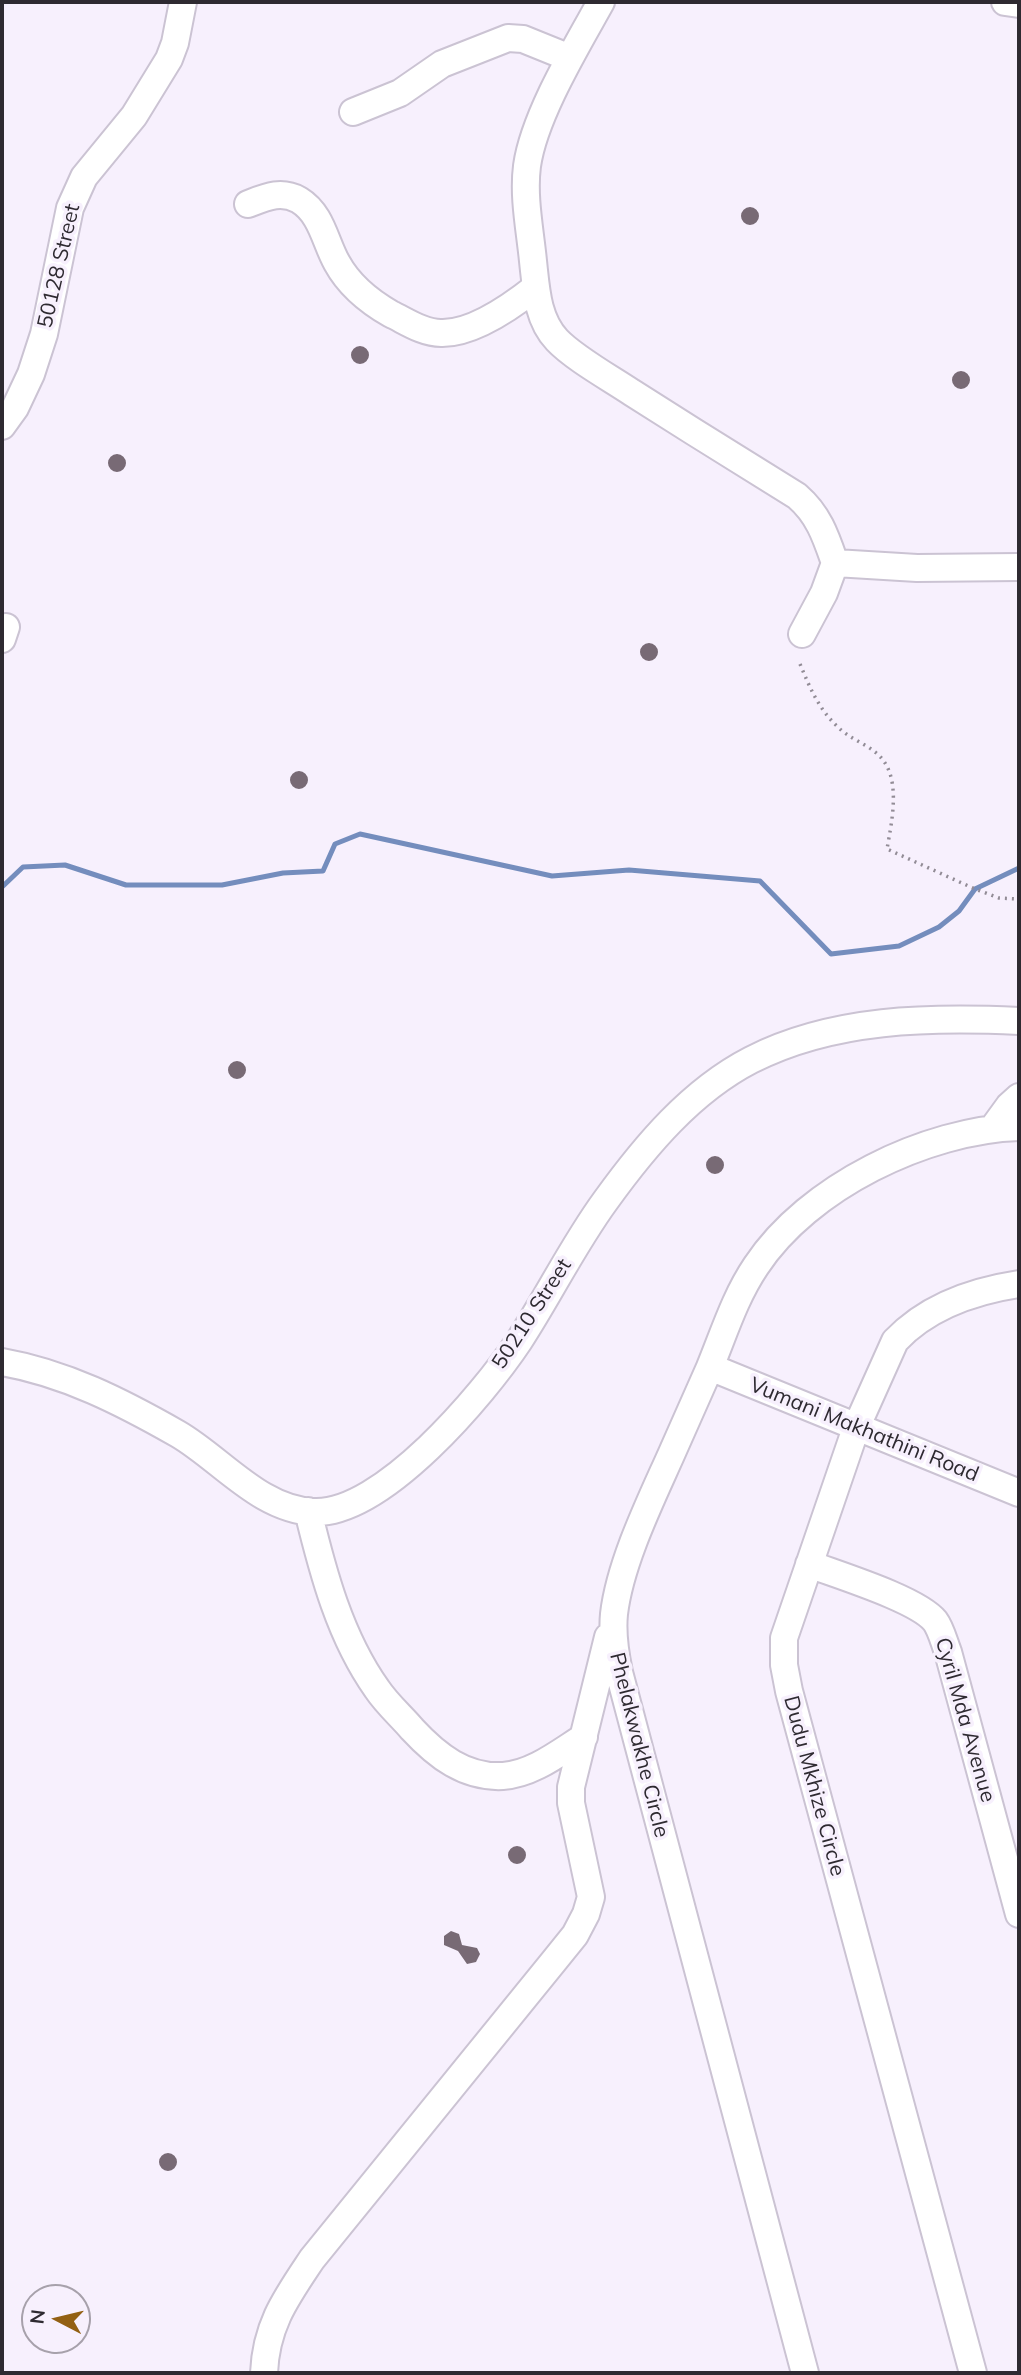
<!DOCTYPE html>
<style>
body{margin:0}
#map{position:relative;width:1021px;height:2375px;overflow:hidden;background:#f7f0fd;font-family:Mulish,sans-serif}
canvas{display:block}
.frame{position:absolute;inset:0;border:4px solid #2e2a31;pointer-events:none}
.north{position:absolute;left:21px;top:2284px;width:70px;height:70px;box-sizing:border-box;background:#f7f0fd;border:2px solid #a7a1ab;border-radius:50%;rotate:277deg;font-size:19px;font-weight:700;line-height:28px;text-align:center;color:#2e2a31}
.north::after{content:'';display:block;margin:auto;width:24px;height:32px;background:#936013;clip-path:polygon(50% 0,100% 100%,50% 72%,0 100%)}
</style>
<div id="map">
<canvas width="1021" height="2375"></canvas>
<div class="frame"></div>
<div class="north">N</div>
</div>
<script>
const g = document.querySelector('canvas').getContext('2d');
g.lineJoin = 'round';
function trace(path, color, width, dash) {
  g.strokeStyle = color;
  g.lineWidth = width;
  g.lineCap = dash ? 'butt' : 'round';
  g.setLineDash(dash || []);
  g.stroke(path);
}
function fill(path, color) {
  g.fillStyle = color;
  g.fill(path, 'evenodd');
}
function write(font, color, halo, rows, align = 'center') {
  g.font = font + ' Mulish,sans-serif';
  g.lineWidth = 7;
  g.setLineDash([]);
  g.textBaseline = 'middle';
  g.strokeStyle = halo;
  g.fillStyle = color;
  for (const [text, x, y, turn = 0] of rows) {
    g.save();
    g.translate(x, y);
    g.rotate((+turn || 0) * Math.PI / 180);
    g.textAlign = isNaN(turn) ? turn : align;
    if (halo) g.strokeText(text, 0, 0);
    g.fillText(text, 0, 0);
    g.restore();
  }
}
const stream = new Path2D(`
 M2,887l21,-20 42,-2 61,20h96l61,-12 40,-2 12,-27 25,-10 192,42 77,-6 131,11 71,73 68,-8 40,-19 20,-16 16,-22 44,-21`);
const building = new Path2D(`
 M741 216a9 9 0 1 1 18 0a9 9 0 1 1-18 0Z
 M351 355a9 9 0 1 1 18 0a9 9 0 1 1-18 0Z
 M952 380a9 9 0 1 1 18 0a9 9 0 1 1-18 0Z
 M108 463a9 9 0 1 1 18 0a9 9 0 1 1-18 0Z
 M640 652a9 9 0 1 1 18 0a9 9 0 1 1-18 0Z
 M290 780a9 9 0 1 1 18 0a9 9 0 1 1-18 0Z
 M228 1070a9 9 0 1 1 18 0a9 9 0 1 1-18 0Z
 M706 1165a9 9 0 1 1 18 0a9 9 0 1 1-18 0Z
 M508 1855a9 9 0 1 1 18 0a9 9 0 1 1-18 0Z
 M451,1931l8,3 3,11 15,3 3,6 -4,8 -9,2 -9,-13 -14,-6v-9z
 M159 2162a9 9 0 1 1 18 0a9 9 0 1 1-18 0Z`);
const path = new Path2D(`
 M800,664c10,24 19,46 39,64 10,10 25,15 36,24 28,21 17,68 12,97l88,40 24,9 20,1`);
const minor = new Path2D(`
 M601,2c-25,45 -67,114 -74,164 -4,31 3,64 6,95 3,27 4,58 24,79 17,18 53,38 74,52 55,35 111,70 166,104 22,19 29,41 38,67l82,5 102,-1
 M1005,2l14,2
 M353,112l47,-19 42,-29 66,-26 15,1 47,19
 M248,204c18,-7 33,-14 51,-4 23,14 26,42 38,63 12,22 33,39 54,51 15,7 32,19 50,19 31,1 71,-27 95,-46
 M2,426l13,-18 16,-34 13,-40 26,-126 14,-31 50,-61 35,-57 6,-16 8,-41
 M802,634l22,-41 11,-30
 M2,639l4,-12
 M993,1128l16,-22 10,-9
 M2,1362c63,11 120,40 176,72 43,25 82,76 136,78 68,3 169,-117 205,-171 30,-46 54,-96 87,-141 39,-54 85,-109 145,-140 82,-42 179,-43 268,-39
 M710,1367l309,126
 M308,1511c15,62 32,126 69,178 10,15 24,27 35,40 25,27 53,49 91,47 30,-2 57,-24 81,-39
 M809,1564c29,11 108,35 126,57 6,8 9,21 13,31l71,262
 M264,2373c2,-48 22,-75 48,-114l242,-298 21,-26 11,-21 5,-17 -20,-94v-16l37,-150
 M805,2373l-186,-701c-4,-19 -7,-38 -5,-58 6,-51 36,-112 57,-159 13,-29 26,-58 39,-88 14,-34 25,-70 46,-101 52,-79 170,-136 263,-139
 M973,2373l-184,-682 -5,-26v-27l72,-210 39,-87c33,-35 78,-50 124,-57`);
const streetNames = [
 ["50128 Street",59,266,-77],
 ["50210 Street",532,1314,-57],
 ["Vumani Makhathini Road",864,1430,22],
 ["Cyril Mda Avenue",965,1720,74],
 ["Phelakwakhe Circle",639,1745,76],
 ["Dudu Mkhize Circle",814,1786,75]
];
trace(stream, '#748dbd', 5);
fill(building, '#786a75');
trace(minor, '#cbc3d3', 30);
trace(path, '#928c96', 3.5, [2, 5]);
trace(minor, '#fff', 26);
write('21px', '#2e2a31', '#f7f0fd', streetNames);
</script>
